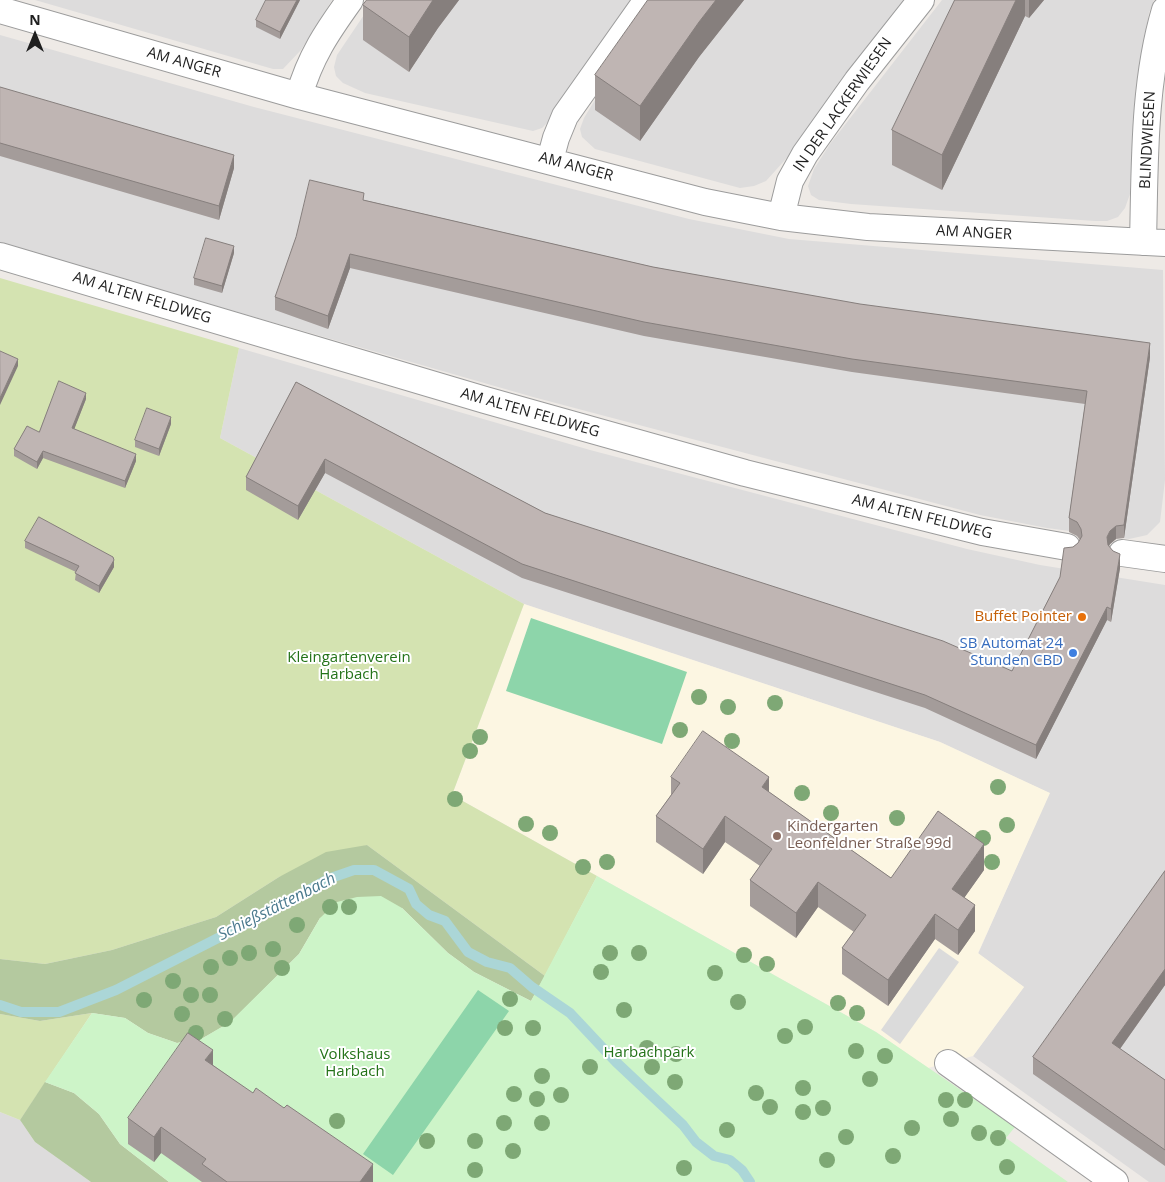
<!DOCTYPE html>
<meta charset="utf-8">
<style>
body{margin:0}
#map{position:relative;width:1165px;height:1182px;overflow:hidden;background:#eeeae6;font-family:"Open Sans",sans-serif}
canvas{display:block}
.north{position:absolute;left:10px;top:10px;width:50px;height:50px;-webkit-text-stroke:4px #fff;paint-order:stroke;rotate:0deg;font-size:14px;font-weight:700;line-height:20px;text-align:center;color:#1f1f1f}
.north::after{content:'';display:block;margin:auto;width:18px;height:22px;background:#1f1f1f;clip-path:polygon(50% 0,100% 100%,50% 72%,0 100%)}
</style>
<div id="map">
<canvas width="1165" height="1182"></canvas>
<div class="north">N</div>
</div>
<script>
const g = document.querySelector('canvas').getContext('2d');
g.lineJoin = 'round';
function fill(path, color) {
  g.fillStyle = color;
  g.fill(path, 'evenodd');
}
function trace(path, color, width, dash) {
  g.strokeStyle = color;
  g.lineWidth = width;
  g.lineCap = dash ? 'butt' : 'round';
  g.setLineDash(dash || []);
  g.stroke(path);
}
function write(font, color, halo, rows, align = 'center') {
  g.font = font + ' "Open Sans",sans-serif';
  g.lineWidth = 4;
  g.setLineDash([]);
  g.textBaseline = 'middle';
  g.strokeStyle = halo;
  g.fillStyle = color;
  for (const [text, x, y, turn = 0] of rows) {
    g.save();
    g.translate(x, y);
    g.rotate((+turn || 0) * Math.PI / 180);
    g.textAlign = isNaN(turn) ? turn : align;
    if (halo) g.strokeText(text, 0, 0);
    g.fillText(text, 0, 0);
    g.restore();
  }
}
const residential = new Path2D(`
 M35,0h297l-31,50 -18,19h-10z
 M374,0h262l-83,117 -11,11 -9,3 -168,-38 -22,-10 -7,-7 -2,-9 3,-12z
 M668,0h239l-113,150 -28,31 -12,5 -14,2 -145,-39 -13,-12 -2,-8 4,-11 20,-33z
 M942,0h212l-5,13 -13,73 -6,108 -5,14 -7,9 -11,4h-12l-244,-17 -32,-4 -8,-5 -3,-9 6,-17 16,-25z
 M0,35l254,72 435,112 100,20 374,31 2,210 -5,42 -13,13 -18,4 -82,-11 -67,-13 -447,-118 -533,-153z
 M239,348l351,102 377,99 73,16 125,20v597h-16l-176,-126 51,-69 -46,-33 71,-161 -109,-51 -416,-138 -304,-166z
 M0,1112l20,8 15,22 56,40h-91z`);
const education = new Path2D(`
 M524,604l416,138 110,51 -72,160 46,34 -51,69 -45,12 -52,-36 -424,-237z`);
const grass = new Path2D(`
 M0,278l239,70 -19,90 304,166 -72,191 145,81 -52,100 -178,-131 -88,32 -63,40 -104,33 -67,14 -45,-5z
 M92,1013l-72,107 -20,-8v-98l40,7z`);
const forest = new Path2D(`
 M367,845l178,131 -14,25 -57,-29 -26,-19 -46,-45 -82,10 -21,36 -68,68 -28,16 -26,5 -29,-10 -23,-15 -33,-5 -52,8 -40,-7v-55l45,5 67,-14 104,-33 63,-40 47,-25z
 M45,1082l29,11 25,21 21,30 49,38h-78l-56,-40 -15,-22z`);
const park = new Path2D(`
 M597,876l279,156 139,95 -9,11 62,44h-899l-49,-38 -21,-30 -25,-21 -29,-11 47,-69 33,5 23,15 29,10 26,-5 27,-16 69,-68 21,-36 17,-16 20,-5 24,-1 21,12 46,45 26,19 57,29z`);
const pitch = new Path2D(`
 M531,618l156,54 -25,72 -156,-53z
 M478,990l31,21 -116,164 -30,-21z`);
const parking = new Path2D(`
 M939,948l20,14 -59,82 -19,-14z`);
const stream = new Path2D(`
 M0,1005l21,7h38l57,-22 155,-79 57,-32 26,-9h20l35,19 7,15 13,11 16,6 23,31 19,10 23,6 22,19 38,26 46,49 67,63 13,17 18,14 16,4 12,10 8,12`);
const street = new Path2D(`
 M0,10l299,86 406,106 76,15 87,10 297,16
 M299,96c11,-39 28,-64 51,-96
 M550,160l6,-22 9,-22 82,-116
 M781,217l9,-36 15,-27 52,-73 64,-81
 M1143,242c2,-77 0,-158 22,-232
 M0,256l485,144 260,73 237,59 85,15
 M1122,553l43,6
 M948,1063l167,119`);
const trees = [
 [699,697],
 [775,703],
 [728,707],
 [680,730],
 [480,737],
 [732,741],
 [470,751],
 [998,787],
 [802,793],
 [455,799],
 [831,813],
 [897,818],
 [526,824],
 [1007,825],
 [550,833],
 [983,838],
 [607,862],
 [992,862],
 [583,867],
 [330,907],
 [349,907],
 [297,925],
 [273,949],
 [249,953],
 [610,953],
 [639,953],
 [744,955],
 [230,958],
 [767,964],
 [211,967],
 [282,968],
 [601,972],
 [715,973],
 [173,981],
 [191,995],
 [210,995],
 [510,999],
 [144,1000],
 [738,1002],
 [838,1003],
 [624,1010],
 [857,1013],
 [182,1014],
 [225,1019],
 [805,1027],
 [505,1028],
 [533,1028],
 [196,1033],
 [785,1036],
 [647,1048],
 [856,1051],
 [676,1054],
 [885,1056],
 [590,1067],
 [652,1067],
 [542,1076],
 [870,1079],
 [675,1082],
 [803,1088],
 [756,1093],
 [514,1094],
 [561,1095],
 [537,1099],
 [946,1100],
 [965,1100],
 [770,1107],
 [823,1108],
 [803,1112],
 [951,1119],
 [337,1121],
 [504,1123],
 [542,1123],
 [912,1128],
 [727,1130],
 [979,1133],
 [846,1137],
 [998,1138],
 [427,1141],
 [475,1141],
 [513,1151],
 [893,1156],
 [827,1160],
 [1007,1167],
 [684,1168],
 [475,1170]
];
const wall = new Path2D(`
 M300,0l-20,39 -24,-12v-7z
 M367,0h92l-21,28 -29,44 -46,-32v-35z
 M648,0h96l-45,57 -59,84 -45,-31v-35z
 M955,0h89l-15,18 -4,-2 -83,174 -50,-25v-35z
 M0,87l234,81 -15,52 -219,-64z
 M364,200l289,67 497,90 -26,181 -8,1 -6,5 -1,2 11,22 -9,54 -4,-2 -71,139 -111,-51 -403,-130 -197,-105 -27,47 -52,-30v-13l50,-95 249,131 467,158 48,-94 13,-30 5,-4 2,-3 -3,-4 -8,-4v-14l16,-114 -233,-32 -208,-36 -294,-68 -22,61 -53,-19v-13z
 M234,253l-12,40 -28,-8v-7z
 M86,399l-12,30 62,32 -11,27 -82,-30 -6,11 -23,-13v-7z
 M171,424l-12,32 -24,-9v-7z
 M25,541l89,26 -15,26 -24,-13 1,-8 -51,-24z
 M671,777l98,15 122,86 93,-8 -20,28 11,33 -17,24 -23,-16 -47,67 -46,-32v-26l12,-16 -36,-25 -22,31 -46,-32v-26l10,-14 -35,-24 -22,32 -47,-32v-26l15,-21z
 M1165,871v114l-45,64 45,31v86l-132,-92v-17z
 M213,1065l160,117h-171l-41,-29 -7,9 -26,-18v-26z`);
const shadedWall = new Path2D(`
 M297,0h3l-20,39v-7z
 M433,0h26l-21,28 -29,44v-35z
 M716,0h28l-45,57 -59,84v-35l59,-84z
 M1016,0h9v16l-83,174v-35z
 M1029,0h15l-15,18z
 M234,155v13l-15,52v-14z
 M234,246v7l-12,40v-7z
 M350,254v14l-22,61v-13z
 M1150,343v14l-26,181v-13z
 M18,359v7l-18,39v-7z
 M86,393v6l-14,36v-7z
 M171,417v7l-12,32v-7z
 M43,451v7l-6,11v-7z
 M136,454v7l-11,27v-7z
 M325,459v14l-27,47v-14z
 M1116,526v13l-6,5 -3,6v-13l3,-6z
 M1120,554v14l-9,54v-13z
 M114,560v7l-15,26v-7z
 M1107,607v13l-71,139v-14z
 M769,777v26l-7,-16z
 M725,816v26l-22,32v-25z
 M984,844v26l-32,45v-26z
 M818,882v25l-22,31v-25z
 M975,905v26l-17,24v-25z
 M935,914v25l-47,67v-26z
 M1165,969v16l-53,75v-17z
 M213,1050v25l-8,-15z
 M161,1127v26l-7,9v-25z
 M373,1164v18h-13z`);
const building = new Path2D(`
 M266,0h31l-17,32 -24,-12z
 M367,0h66l-24,37 -46,-32z
 M648,0h68l-17,22 -59,84 -45,-31z
 M955,0h61l-74,155 -50,-25z
 M0,87l234,68 -15,51 -219,-63z
 M310,180l54,13 -1,7 290,67 207,37 290,39 -26,182 -8,1 -6,5 -3,6 1,8 5,6 7,3 -9,55 -4,-2 -71,138 -111,-50 -403,-131 -197,-105 -27,47 -52,-29 50,-95 249,131 398,128 69,30 48,-94 4,-29 9,-1 5,-4 4,-7 -1,-7 -4,-7 -8,-4 18,-127 -235,-32 -208,-37 -294,-68 -22,62 -53,-19 21,-60z
 M206,238l28,8 -12,40 -28,-8z
 M0,351l18,8 -18,39z
 M59,381l27,12 -14,35 64,26 -11,27 -82,-30 -6,11 -23,-13 13,-23 12,6z
 M147,408l24,9 -12,32 -24,-9z
 M39,517l74,40 1,3 -15,26 -24,-13 4,-7 -54,-25z
 M703,731l66,46 -7,10 129,91 47,-67 46,33 -32,45 23,16 -17,25 -23,-16 -47,66 -46,-32 24,-33 -48,-33 -22,31 -46,-33 22,-31 -47,-33 -22,33 -47,-33 24,-33 -9,-6z
 M1165,871v98l-53,74 53,37v70l-132,-93z
 M188,1033l25,17 -8,10 48,33 3,-5 28,20 3,-3 86,59 -13,18h-133l-25,-18 4,-5 -45,-32 -7,10 -26,-19z`);
const markers = [
 [1082,617,5,"#e8710a"],
 [1073,653,5,"#3f7fe0"],
 [777,836,5,"#8d6e63"]
];
const streetNames = [
 ["AM ANGER",184,63,16],
 ["IN DER LACKERWIESEN",843,105,-55],
 ["BLINDWIESEN",1148,140,-87],
 ["AM ANGER",576,167,15],
 ["AM ANGER",974,233,3],
 ["AM ALTEN FELDWEG",142,298,17],
 ["AM ALTEN FELDWEG",530,413,16],
 ["AM ALTEN FELDWEG",922,517,14]
];
const foodNames = [
 ["Buffet Pointer",1072,617]
];
const shopNames = [
 ["SB Automat 24",1063,644],
 ["Stunden CBD",1063,661]
];
const parkNames = [
 ["Kleingartenverein",349,658],
 ["Harbach",349,675],
 ["Harbachpark",649,1053],
 ["Volkshaus",355,1055],
 ["Harbach",355,1072]
];
const educationNames = [
 ["Kindergarten",787,827],
 ["Leonfeldner Straße 99d",787,844]
];
const waterNames = [
 ["Schießstättenbach",277,907,-27]
];
fill(residential, '#dddcdc');
fill(education, '#fcf6e2');
fill(grass, '#d4e3b1');
fill(forest, '#b4c99f');
fill(park, '#cdf4c8');
fill(pitch, '#8dd5aa');
fill(parking, '#dbdbdb');
trace(stream, '#abd6d7', 10);
trace(street, '#9c9c9c', 28);
trace(street, '#fff', 26);
g.fillStyle = '#7ea875';
for (const [x, y] of trees) {
  g.beginPath();
  g.arc(x, y, 8, 0, 2 * Math.PI);
  g.fill();
}
fill(wall, '#a49c9a');
fill(shadedWall, '#867f7d');
fill(building, '#bfb5b3');
trace(building, '#867f7d', 1);
for (const [x, y, r, color] of markers) {
  const dot = new Path2D();
  dot.arc(x, y, r, 0, 2 * Math.PI);
  g.fillStyle = color;
  g.fill(dot);
  trace(dot, '#fff', 2);
}
write('15px', '#1f1f1f', '#fff', streetNames);
write('15px', '#c56008', '#fff', foodNames, 'right');
write('15px', '#366cbe', '#fff', shopNames, 'right');
write('15px', '#237218', '#fff', parkNames);
write('15px', '#785e54', '#fff', educationNames, 'left');
write('italic 16px', '#4b7a8e', '#fff', waterNames);
</script>
